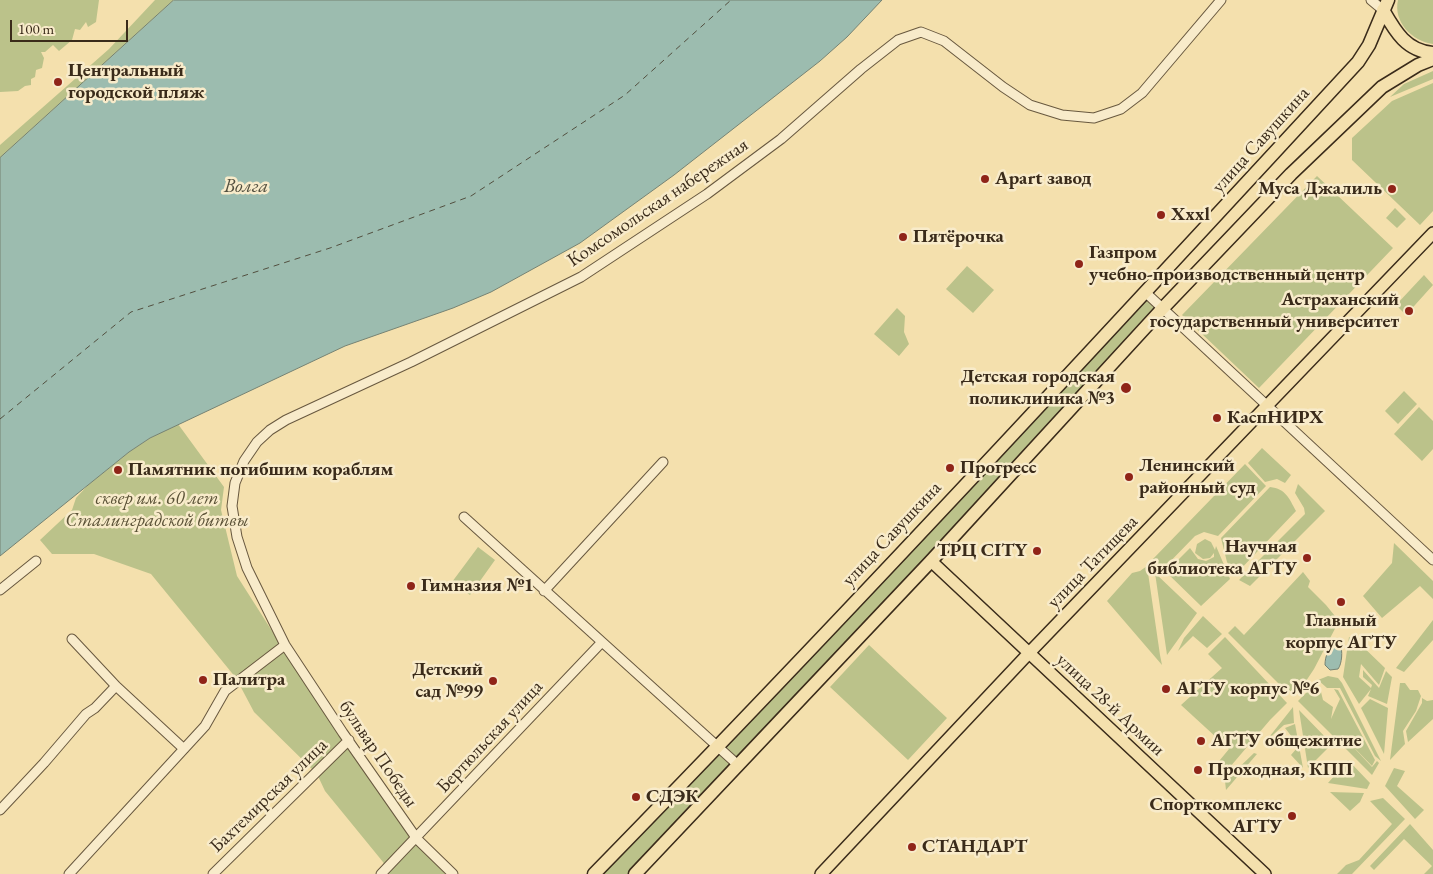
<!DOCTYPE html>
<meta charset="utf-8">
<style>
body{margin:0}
#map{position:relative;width:1433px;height:874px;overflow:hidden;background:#f4e0ad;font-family:"EB Garamond",serif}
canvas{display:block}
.scale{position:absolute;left:10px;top:20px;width:118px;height:22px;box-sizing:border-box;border:2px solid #3a2b1a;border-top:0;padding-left:6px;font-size:15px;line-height:18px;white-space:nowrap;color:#3a2b1a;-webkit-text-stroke:4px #f8ebca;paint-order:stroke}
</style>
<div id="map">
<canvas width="1433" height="874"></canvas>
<div class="scale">100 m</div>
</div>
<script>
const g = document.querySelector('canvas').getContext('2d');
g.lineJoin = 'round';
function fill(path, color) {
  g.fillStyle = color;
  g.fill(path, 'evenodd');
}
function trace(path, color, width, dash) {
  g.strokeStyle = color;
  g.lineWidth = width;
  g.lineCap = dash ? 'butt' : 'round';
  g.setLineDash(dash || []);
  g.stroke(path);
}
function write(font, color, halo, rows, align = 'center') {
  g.font = font + ' "EB Garamond",serif';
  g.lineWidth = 5;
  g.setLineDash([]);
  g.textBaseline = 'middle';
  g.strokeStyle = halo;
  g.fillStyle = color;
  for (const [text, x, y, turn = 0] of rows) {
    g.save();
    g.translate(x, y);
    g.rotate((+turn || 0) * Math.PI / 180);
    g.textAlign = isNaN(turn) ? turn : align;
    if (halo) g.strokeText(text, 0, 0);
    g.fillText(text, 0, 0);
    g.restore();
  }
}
const green = new Path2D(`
 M0,0h99l-3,22 -8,5 -2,-5 -6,8 -5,-1 -3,11 -13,11 -6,-6 -8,7h-4l3,6 -2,10 -6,2 -1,7 -4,2v6l-6,1 -7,5 -18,1z
 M155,0h19l-174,158v-13l109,-96z
 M1398,0h35v44c-21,-3 -40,-22 -35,-44z
 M1433,71v8l-43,18 14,-13z
 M1433,83v128l-13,14 -68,-65v-22l40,-37z
 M1317,176l76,72 -134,140 -77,-73z
 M1395,208l11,11 -9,9 -11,-10z
 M967,266l27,24 -21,23 -27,-24z
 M1424,275l9,10 -27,30 -10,-10z
 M1145,296l12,12 -522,566h-41z
 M897,308l8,8 -1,16 5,12 -10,12 -25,-22z
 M1404,391l13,13 -19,20 -13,-13z
 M1419,407l14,14v28l-11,12 -28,-27z
 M178,424l46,63 -3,23 16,66 42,66 132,196 35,36h-57l-6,-12 -58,-71 -8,-17 -63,-62 -18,-34 -85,-104 -57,-20h-42l-12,-14 32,-30 4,-12 12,-13 41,-33 21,-14z
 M1262,448l29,27 -6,8 -8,-4 -12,3 -17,-19z
 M1245,464l21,22 -48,50 -14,-4 -9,4 -33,34 -9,-11z
 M1298,484l27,27 -75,75 -11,-6 66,-66 -1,-6 -9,-15z
 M1270,487c16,2 19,11 26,24l-61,64 -8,-13 -6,-24z
 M1205,539l6,3 4,8 1,-4 14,33 -29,27 -35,-34 24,-24 8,11 8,2 8,-4v-4l-4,5 -7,1 -8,-6 2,-9z
 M1394,543l39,38v18l-13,-13 -38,32 -19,-22 29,-33z
 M478,547l17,13 -25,35 -18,-13z
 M1147,566l13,89 2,10 -55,-64 25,-28 8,-2z
 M1303,572l7,9 -2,6 18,18 13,16 -25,48 -16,24 -14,-4 -56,-56 7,-7 9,9z
 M1155,573l42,40 -30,42z
 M1203,616l19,18 -15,14 -14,-12 -15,15 6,-13z
 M1433,620v20l-29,32 -8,-4z
 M1225,637l62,66 -17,17 -46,54 -9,-8 14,-17 -48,-44 41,-37 -14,-14z
 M1349,637l8,4 28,27 -6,17 -18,-21 -2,13 12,11 1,-3 -9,-8v-7l16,18 7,-17 6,6 -5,27 -19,-8 3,-7 -12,15 -16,-27z
 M869,645l78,73 -39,42 -78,-73z
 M1328,676l10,2 4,5 39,78 -6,-5 -35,-68h-13l-9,-8z
 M1400,683h5l5,7h8l3,6 -5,15 -13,20 2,13 -15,16z
 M1315,684l6,8 2,8 10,7 -2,12 9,-20 -6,-10 4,1 37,70 -3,6 -30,-31 30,32 5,-6 2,2 -7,12 -74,-74z
 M1422,698l5,3 6,-1v19l-25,23 -2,-11 16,-28z
 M1370,699l18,9 -4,46 -23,-46z
 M1293,707l1,16 -10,2 -18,16z
 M1299,710l33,34 -24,24z
 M1295,724l8,44 -12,-13 6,-7 -1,-6 -11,-14z
 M1254,753l3,1 -31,36 -1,-9z
 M1348,760l22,23 -3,6 -39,-6z
 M1394,768l11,3 -8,15 27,24 -9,9 -30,-33z
 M1330,792l34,1 -4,9 -10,9z
 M1383,798l22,21 -53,55h-15l9,-9 13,-5 33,-36 -22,-23z
 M1410,824l23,26v24h-9l8,-8 -28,-27 -30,31 -4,-4z`);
const water = new Path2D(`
 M174,0h708l-35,37 -27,24 -146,114 -94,68 -89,49 -38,16 -108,38 -195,92 -21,14 -129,104v-398z
 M1335,644l5,1c3,5 2,19 -2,24l-8,1 -5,-5c0,-9 3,-15 10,-21z`);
const ferry = new Path2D(`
 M0,419l131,-107 199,-64 141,-52 154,-101 106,-95`);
const minor = new Path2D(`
 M1371,0l12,10
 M1145,292l288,268
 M464,517l274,248
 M0,590l36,-29
 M544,591l119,-129
 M72,639l44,47 68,63
 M0,810l44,-47 42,-49 9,-6 21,-22
 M69,874l136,-148 20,-35 60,-46
 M213,874l136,-134
 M381,874l221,-232
 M453,874l-36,-35 -74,-106 -58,-88 -38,-77 -10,-31 -5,-31 3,-23 9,-22 13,-19 13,-12 16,-10 125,-58 170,-85 126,-83 74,-55 80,-70 37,-29 23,-8 23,9 59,46 27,18 32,10 32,3 27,-9 21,-16 79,-93`);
const major = new Path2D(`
 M931,561l334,313
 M821,874l208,-221 404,-420`);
const highway = new Path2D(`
 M1383,10c12,21 23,41 50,43
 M594,874c260,-266 512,-539 764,-812l11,-17 19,-45
 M635,874l296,-313 233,-254 127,-133 91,-87 36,-22 15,-6`);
const markers = [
 [58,82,5,"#8f2418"],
 [985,179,5,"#8f2418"],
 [1392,189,5,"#8f2418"],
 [1161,215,5,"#8f2418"],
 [903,237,5,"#8f2418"],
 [1079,264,5,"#8f2418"],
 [1409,311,5,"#8f2418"],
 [1126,388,6,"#8f2418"],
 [1217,418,5,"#8f2418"],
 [950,468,5,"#8f2418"],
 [118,470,5,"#8f2418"],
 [1129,477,5,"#8f2418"],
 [1037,551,5,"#8f2418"],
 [1307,558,5,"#8f2418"],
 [411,586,5,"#8f2418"],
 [1341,602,5,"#8f2418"],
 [203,680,5,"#8f2418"],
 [493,681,5,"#8f2418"],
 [1166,689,5,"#8f2418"],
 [1201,741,5,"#8f2418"],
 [1198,770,5,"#8f2418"],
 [636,797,5,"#8f2418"],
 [1292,816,5,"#8f2418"],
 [912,847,5,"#8f2418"]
];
const poiNames = [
 ["Центральный",68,71],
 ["городской пляж",68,93],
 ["Apart завод",995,179],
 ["Муса Джалиль",1382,189,"right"],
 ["Xxxl",1171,215],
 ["Пятёрочка",913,237],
 ["Газпром",1089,253],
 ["учебно-производственный центр",1089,275],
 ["Астраханский",1399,300,"right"],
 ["государственный университет",1399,322,"right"],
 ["Детская городская",1115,377,"right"],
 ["поликлиника №3",1115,399,"right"],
 ["КаспНИРХ",1227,418],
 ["Ленинский",1139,466],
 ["районный суд",1139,488],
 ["Прогресс",960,468],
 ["Памятник погибшим кораблям",128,470],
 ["Научная",1297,547,"right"],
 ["библиотека АГТУ",1297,569,"right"],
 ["ТРЦ CITY",1027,551,"right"],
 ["Гимназия №1",421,586],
 ["Главный",1341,621,"center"],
 ["корпус АГТУ",1341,643,"center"],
 ["Детский",483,670,"right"],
 ["сад №99",483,692,"right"],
 ["Палитра",213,680],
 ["АГТУ корпус №6",1176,689],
 ["АГТУ общежитие",1211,741],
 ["Проходная, КПП",1208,770],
 ["СДЭК",646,797],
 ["Спорткомплекс",1282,805,"right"],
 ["АГТУ",1282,827,"right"],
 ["СТАНДАРТ",922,847]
];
const streetNames = [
 ["улица Савушкина",1261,140,-48],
 ["Комсомольская набережная",658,203,-34],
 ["улица Савушкина",892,534,-47],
 ["улица Татищева",1093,562,-46],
 ["улица 28-й Армии",1110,705,43],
 ["Бертюльская улица",490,737,-47],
 ["бульвар Победы",378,754,56],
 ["Бахтемирская улица",269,796,-44]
];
const parkNames = [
 ["сквер им. 60 лет",157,499],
 ["Сталинградской битвы",157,521]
];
const waterNames = [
 ["Волга",246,187]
];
fill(green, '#bbc28a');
fill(water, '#9cbcaf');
trace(water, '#758273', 1);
trace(ferry, '#524f3f', 1, [6, 5]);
trace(minor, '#68583f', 11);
trace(major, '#3a2b1a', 14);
trace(highway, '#3a2b1a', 15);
trace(minor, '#f8ebca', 9);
trace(major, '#f4e0ad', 11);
trace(highway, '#f4e0ad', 12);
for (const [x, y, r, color] of markers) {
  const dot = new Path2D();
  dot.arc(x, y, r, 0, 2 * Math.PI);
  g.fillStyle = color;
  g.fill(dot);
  trace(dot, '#f8ebca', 2);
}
write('bold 19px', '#3a2b1a', '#f8ebca', poiNames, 'left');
write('19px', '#3a2b1a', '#f8ebca', streetNames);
write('italic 19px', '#5a5136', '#f8ebca', parkNames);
write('italic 20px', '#524f3f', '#f8ebca', waterNames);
</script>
